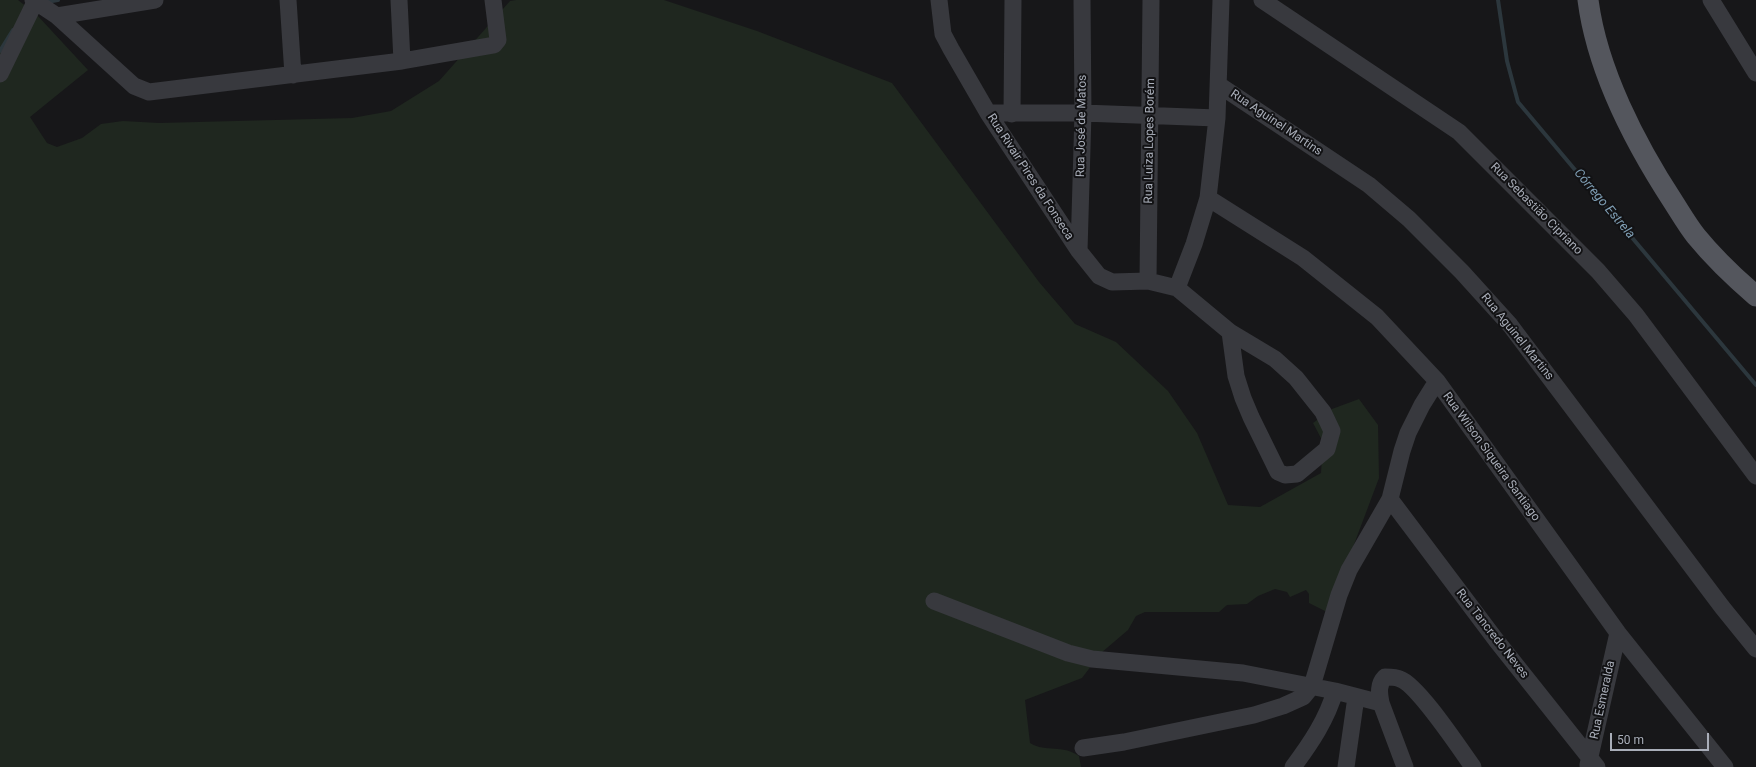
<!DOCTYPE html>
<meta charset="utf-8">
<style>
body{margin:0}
#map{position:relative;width:1756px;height:767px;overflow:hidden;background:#171719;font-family:Roboto,sans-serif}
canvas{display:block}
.scale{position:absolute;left:1610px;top:733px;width:99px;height:18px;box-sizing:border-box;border:2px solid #a9aeb9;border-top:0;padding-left:5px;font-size:12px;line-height:14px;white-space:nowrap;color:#a9aeb9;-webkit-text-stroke:3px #121214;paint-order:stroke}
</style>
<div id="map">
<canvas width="1756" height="767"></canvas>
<div class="scale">50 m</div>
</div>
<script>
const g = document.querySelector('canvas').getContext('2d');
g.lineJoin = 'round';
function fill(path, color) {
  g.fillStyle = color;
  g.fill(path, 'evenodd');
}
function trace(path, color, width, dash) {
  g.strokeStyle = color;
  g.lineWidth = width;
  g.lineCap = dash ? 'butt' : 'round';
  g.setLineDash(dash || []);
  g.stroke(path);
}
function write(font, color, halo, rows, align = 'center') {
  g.font = font + ' Roboto,sans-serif';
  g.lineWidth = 4;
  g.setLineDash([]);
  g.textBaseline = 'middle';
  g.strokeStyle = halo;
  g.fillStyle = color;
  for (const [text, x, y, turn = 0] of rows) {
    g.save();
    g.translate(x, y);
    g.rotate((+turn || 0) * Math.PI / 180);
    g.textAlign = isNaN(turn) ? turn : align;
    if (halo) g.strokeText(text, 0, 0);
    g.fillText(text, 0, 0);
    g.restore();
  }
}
const green = new Path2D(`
 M0,0h18l19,15 51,55 -58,47 17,26 10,4 25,-9 19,-14 22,-3 36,2 193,-5 39,-7 48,-30 71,-80 6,-1h148l93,31 135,52 147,199 36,42 41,18 52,49 29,42 31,72 32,2 61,-34 2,-31 -10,-19 19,-14 27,-10 19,26 1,53 -32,85 -16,51 -22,-11v-9l-3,-4 -16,7 -3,-5 -12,-3 -17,7 -11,8 -20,1 -8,7h-74l-9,4 -8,14 -27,23 -19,25 -57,22 5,43c17,10 32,1 49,13l2,11h-1081z`);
const stream = new Path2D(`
 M1498,0l9,61 11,41 238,283
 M46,2l12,-2
 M0,51l13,-21`);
const minor = new Path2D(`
 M33,0l24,16 77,70 15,6 253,-31 92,-16 4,-5 -5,-40
 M288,0l5,75
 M399,0l3,61
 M939,0l4,34 8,15 37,64 91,138 20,25 13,6 36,-1 29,7 53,44 45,27 21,19 27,34 9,19 -5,18 -30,25 -12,1 -7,-3 -27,-55 -8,-19 -7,-22 -6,-44
 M1262,0l197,132 139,139 38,44 120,161
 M1711,0l45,73
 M57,16l98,-16
 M0,74l36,-74
 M1219,85l150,100 40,34 53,53 48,53 212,282 34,42
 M988,113h95l134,5
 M1012,114l1,-114
 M1208,198l95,60 74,59 60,64 181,252 107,134
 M1079,251l4,-138 -1,-113
 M1148,281l3,-281
 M1177,288l17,-44 14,-46 9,-80 4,-118
 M1390,499l106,141 101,127
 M934,601l134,52 24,6 151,14 92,18 46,12
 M1083,748l41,-6 130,-27 29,-9 20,-9 9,-11 27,-91 10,-25 41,-71 12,-48 6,-18 14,-28 15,-24
 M1588,765l30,-132
 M1293,767c18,-24 34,-48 42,-76
 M1346,767l10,-70
 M1405,767l-24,-64c-2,-10 -3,-19 4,-26 5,0 11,0 15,2 18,6 60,70 73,88`);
const major = new Path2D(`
 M1588,0c9,70 48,145 86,203 7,11 14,23 22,33 18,22 39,42 60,60`);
const streetNames = [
 ["Rua Aguinel Martins",1276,123,34],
 ["Rua José de Matos",1082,126,-89],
 ["Rua Luiza Lopes Borém",1150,141,-89],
 ["Rua Rivair Pires da Fonseca",1030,177,57],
 ["Rua Sebastião Cipriano",1536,209,45],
 ["Rua Aguinel Martins",1517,337,51],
 ["Rua Wilson Siqueira Santiago",1491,457,54],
 ["Rua Tancredo Neves",1492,634,52],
 ["Rua Esmeralda",1603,700,-78]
];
const waterNames = [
 ["Córrego Estrela",1604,204,50]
];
fill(green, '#1f271f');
trace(stream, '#2c373d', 4);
trace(minor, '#38393e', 17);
trace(major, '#54565d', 21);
write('12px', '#a9aeb9', '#121214', streetNames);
write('italic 13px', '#7f9eb4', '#121214', waterNames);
</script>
